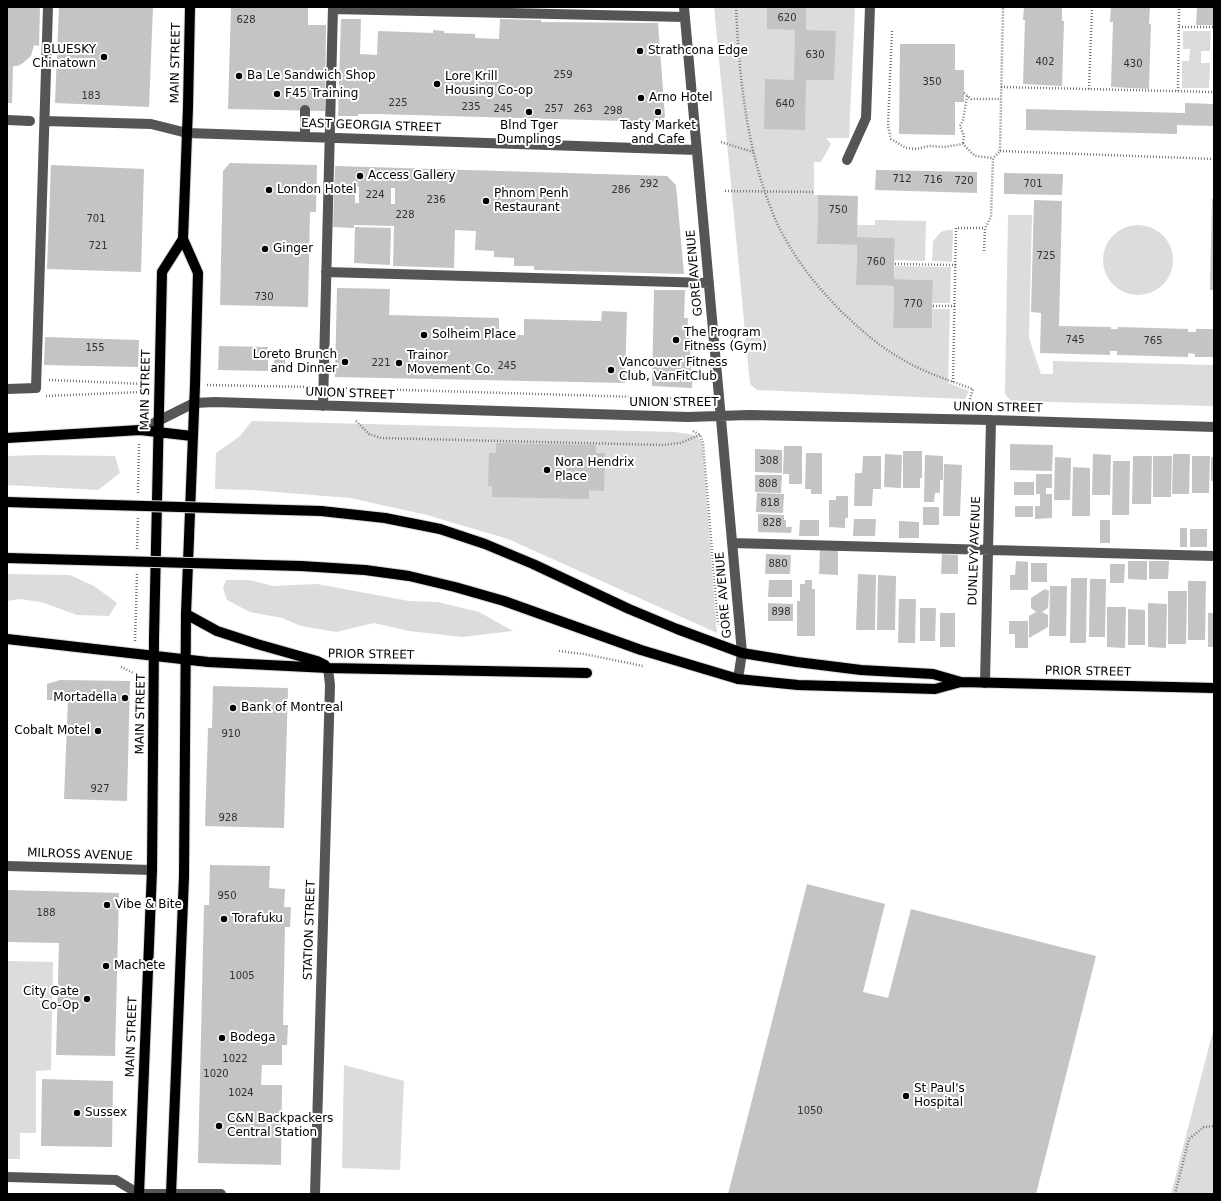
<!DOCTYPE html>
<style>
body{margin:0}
#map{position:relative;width:1221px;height:1201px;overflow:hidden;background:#fff;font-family:"DejaVu Sans",sans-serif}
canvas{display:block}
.frame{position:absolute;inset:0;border:8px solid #000;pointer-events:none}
</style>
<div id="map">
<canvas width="1221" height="1201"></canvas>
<div class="frame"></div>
</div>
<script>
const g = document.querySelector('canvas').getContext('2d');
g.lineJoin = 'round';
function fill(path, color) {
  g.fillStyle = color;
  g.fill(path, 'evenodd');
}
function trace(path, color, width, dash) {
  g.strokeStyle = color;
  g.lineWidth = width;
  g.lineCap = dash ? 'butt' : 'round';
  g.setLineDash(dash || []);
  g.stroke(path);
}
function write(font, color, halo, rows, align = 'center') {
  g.font = font + ' "DejaVu Sans",sans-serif';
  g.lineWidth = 4;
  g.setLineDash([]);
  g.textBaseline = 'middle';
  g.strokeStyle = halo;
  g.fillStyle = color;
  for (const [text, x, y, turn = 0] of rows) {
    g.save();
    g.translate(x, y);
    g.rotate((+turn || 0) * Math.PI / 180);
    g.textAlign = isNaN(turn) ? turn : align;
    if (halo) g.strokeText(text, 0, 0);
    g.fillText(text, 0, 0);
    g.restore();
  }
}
const green = new Path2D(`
 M714,7h141l-6,131h-23l5,6 -10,18h-7v33h4l-1,49 40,1 -1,40 38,1 -1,42h39l1,-19h17l-2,74 21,8 -4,8 -208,-9 -7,-6z
 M1183,31h28l-1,20h-9v12h9l-1,25h-27v-27h7l1,-12h-7z
 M1008,215h24l-3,123 12,36h12v-13l161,4v41l-203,-5 -6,-7z
 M875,220l51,1 -1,40 -30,-1v-22l-38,-1v-12h18z
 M1103 260a35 35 0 1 1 70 0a35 35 0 1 1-70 0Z
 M947,230h6l-1,32 -20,-1 1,-20 8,-9z
 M895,266l56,1 -1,36h-17v-23l-39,-1z
 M252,421l423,11 21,3 6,7 15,191 -209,-94 -81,-24 -77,-17 -99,-8 -36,-1 1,-36 23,-16z
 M39,455l76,1 5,17 -22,17 -91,-5v-29z
 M7,574l63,1 24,11 23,17 -8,13 -32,-1 -36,-13 -22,-3 -12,2z
 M226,580h24l23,6 44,-2 92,17 29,1 41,10 34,19 -51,6 -53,-6 -35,-8 -38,9 -35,-6 -19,-8 -32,-6 -23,-12 -4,-12z
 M7,961l46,1 -2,108 -15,1v62h-16v26h-13z
 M1214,1027v167h-43z
 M344,1065l60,16 -4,89 -58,-2z`);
const building = new Path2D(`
 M7,7h33l-1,39 -5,-1 -3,11 -8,7 -5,3h-5l-1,37h-5z
 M59,7h94l-4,100 -94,-4z
 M231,7h77v18h18l-1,86 -97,-2z
 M767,7h39v23l30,1 -2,49h-28l-1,50 -41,-1 1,-50 29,1 1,-50 -28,-1z
 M1024,7h38v14h2l-2,65 -39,-2 2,-64h-2z
 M1111,7h39l-1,17h2l-2,65 -38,-2 2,-65h-3z
 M1197,7h17v18h-18z
 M341,19h20l-1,35 17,1 1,-24 55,2v-3l11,1v2l31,1v4l24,1 1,-20 41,1v2l117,1 7,94 -5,5 -284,-8h-18v2h-20z
 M900,44h55v26h9v32h-9v33l-56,-1z
 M1185,103l29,1v22l-37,-1v9l-151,-4v-21l159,4z
 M230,163l87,2 -1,47h-6l-2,95 -88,-2 3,-134z
 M51,165l93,4 -3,103 -94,-3z
 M335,166l332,10 9,9 8,89 -150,-4v-4h-20v-8l-20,-1v-6l-19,-1 1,-19 -21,-1 -1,38 -61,-2 1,-40 -40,-1v3l-21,-1zM355,186l4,1v16h-4zM391,188h4v16h-4z
 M876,170l101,2v21l-102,-3z
 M1004,173l59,1 -1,21 -58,-1z
 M818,195l40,1 -1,41 38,1 -1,41 39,1 -1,48h-39l1,-42 -38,-1 1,-40 -40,-1z
 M1212,199h2v91h-4z
 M1034,200l28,1 -3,125 52,1v2h7v-2l70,2v3h8v-3h18v28h-19v-3l-7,-1v4l-71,-2v-4h-7v4l-70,-2 1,-40 -10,-1z
 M355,227l36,1 -1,37 -36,-2z
 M337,288l53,1 -1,26 110,3v17h25v-16l77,2 1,-10 25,1 -2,71 -290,-6z
 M654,290h31l-1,28h4l-1,19h3l1,34h2l-1,17 -40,-2z
 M45,337l94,3 -1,27 -94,-2z
 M219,346l49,1v24l-50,-1z
 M274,354l11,1v16h-11z
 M496,443l100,2v8h9l-1,38 -15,-1v9l-97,-2v-11h-4l1,-33h7z
 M1010,444l43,1 -1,26 -42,-1z
 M784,446h18v38h-13v-10h-6z
 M755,449l27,1v23l-27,-1z
 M903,451h19v27h-2v10h-17z
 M806,453h16v41h-11v-5h-6z
 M885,454l17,1 -1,33 -17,-1z
 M1093,454l18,1 -1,40h-18z
 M1173,454h17l-1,40h-17z
 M925,455l18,1v24h-3v13h-5l-1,9h-10z
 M863,456h18v33h-8l-1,17h-18l1,-33h7z
 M1133,456h19l-1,48h-19z
 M1153,456h19l-1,41h-18z
 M1192,456h18l-1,37h-17z
 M1055,457l16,1 -1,42h-16z
 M1211,457h3v24h-3z
 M1113,461h17l-1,54h-17z
 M944,464l18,1 -2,51h-17z
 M1073,467l17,1v48h-18z
 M1036,474h16v14h-6v6h6v24l-17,1v-13h5v-12h-4z
 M755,475h27l-1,18 -26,-1z
 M1014,482h20v13h-20z
 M757,493l27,1 -1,19 -27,-1z
 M836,496h12v22h-3v10l-16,-1v-27h7z
 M1015,506h18v11h-18z
 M923,507h16v18h-16z
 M758,514l26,1v5h2v7h6l-1,6 -33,-1z
 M854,519h22l-1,17h-22z
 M800,520h19v16h-20z
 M1100,520h10v23h-10z
 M899,521l20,1v16h-20z
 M1180,528h7v19h-7z
 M1190,529h17v18h-17z
 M820,550h18v25l-19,-1z
 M766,554l25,1 -1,19h-25z
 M942,554l16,1v19h-17z
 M1016,561l12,1v28h-18v-15h5z
 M1128,561h19v19l-19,-1z
 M1149,561h20l-1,18h-19z
 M1031,563h16v19h-16z
 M1110,564h15l-1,19h-14z
 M858,574l18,1 -1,55h-19z
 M878,575l18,1 -1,54h-18z
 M1071,578h16l-1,65h-16z
 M1090,579h16l-1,58h-16z
 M769,580h23v17h-24z
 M805,580h7v9h3v47h-18v-35h3v-17h5z
 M1188,581h18l-1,59h-17z
 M1050,586h17l-1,50h-17z
 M1045,589l4,2 -1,17 -6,4 6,3v12l-19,11v-22l7,-4 -5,-4v-10z
 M1168,591h19l-1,53h-18z
 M899,599h17l-1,44h-17z
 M768,603l25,1v17h-25z
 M1148,603l19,1 -1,44 -18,-1z
 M1107,607h19l-1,41 -18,-1z
 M920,608h16l-1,33h-15z
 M1128,609l17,1v35h-17z
 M940,613h15v34h-15z
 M1208,613h6v34h-6z
 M1009,621h19v27h-13v-14h-6z
 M60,680l70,1 -3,120 -63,-2 4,-99h-21v-16z
 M213,686l75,2 -4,140 -79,-2 3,-98h4z
 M210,865l60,1 -1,22 16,1 -1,18h7l-1,20h-5l-2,98h5l-1,20h-5v20h-20l-1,20h21l-1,80 -83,-2 6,-258h5z
 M807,884l78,20 -22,88 25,6 23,-89 185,47 -60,238h-308z
 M7,890l112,3 -4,163 -59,-1 3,-112 -52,-1z
 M42,1079l71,2 -1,66 -71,-1z`);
const path = new Path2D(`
 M736,7c3,67 10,137 34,199 3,8 6,16 10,23 17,33 37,58 63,84 18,17 36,33 57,45 23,14 48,22 73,31l-4,13
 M1179,27h35
 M892,31l-4,95 3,13 15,9 11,1 12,-3 15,1 19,-3 12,12 18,2
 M1001,87l213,5
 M1089,89l3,-82
 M1178,91l1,-84
 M964,93l7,6h30
 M721,142l32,10
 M963,143l1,-7 -4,-10 3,-6 4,-24
 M1000,151l214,8
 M725,191l90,1
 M984,251l1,-23 6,-11 2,-59 7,-7 3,-144
 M895,264l61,1
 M933,306h22
 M49,380l97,4
 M953,382l3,-154h29
 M207,385l103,2
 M337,388l369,11
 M46,396l95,-4 6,1
 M356,421l13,13 12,4 282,7 17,-2 20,-8
 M693,431l7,4 3,8 15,179 3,5
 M138,493l1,-49
 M137,549l1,-31
 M135,641l2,-67
 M559,651l25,3 59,12
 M121,667l13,6
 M1175,1194l14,-55 15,-12 10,-1`);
const minor = new Path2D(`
 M684,7l58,646 -4,26
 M333,9l352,8
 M7,120l23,1
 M45,121l106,3 36,9 510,17
 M305,137v-27
 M847,160l19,-42 4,-111
 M326,272l383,11
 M7,389l29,-1 12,-381
 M323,406l10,-399
 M140,430l54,-27 21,-1 473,15 61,-2 242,5 223,7
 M732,543l482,13
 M985,683l6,-263
 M7,866l145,4
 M7,1177l109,3 23,14
 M139,1194h82
 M315,1194l15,-509 -2,-17`);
const major = new Path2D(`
 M7,438l133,-8 52,6
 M7,502l32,1
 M321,511l64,7 55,11 45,15 48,20 96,45 48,20 65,24 55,9 64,8 72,4 28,8 253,6
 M301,566l64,4 44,6 46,11 49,14 137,49 97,29 60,6 137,4 26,-7
 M186,614l31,17 40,13 60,17 8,4
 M7,639l201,23 120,6 259,5
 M139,1194l13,-324 2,-232 8,-366 21,-33
 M171,1194l13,-317 2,-263 9,-229 3,-112 -15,-34 5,-132 2,-100`);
const majorBridge = new Path2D(`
 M39,503l282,8
 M7,558l294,8`);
const markers = [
 [640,51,4,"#000"],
 [104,57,4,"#000"],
 [239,76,4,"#000"],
 [437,84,4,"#000"],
 [277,94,4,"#000"],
 [641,98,4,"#000"],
 [529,112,4,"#000"],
 [658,112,4,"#000"],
 [360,176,4,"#000"],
 [269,190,4,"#000"],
 [486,201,4,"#000"],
 [265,249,4,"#000"],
 [424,335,4,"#000"],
 [676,340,4,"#000"],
 [345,362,4,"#000"],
 [399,363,4,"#000"],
 [611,370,4,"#000"],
 [547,470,4,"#000"],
 [125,698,4,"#000"],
 [233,708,4,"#000"],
 [98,731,4,"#000"],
 [107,905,4,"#000"],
 [224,919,4,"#000"],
 [106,966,4,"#000"],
 [87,999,4,"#000"],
 [222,1038,4,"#000"],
 [906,1096,4,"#000"],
 [77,1113,4,"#000"],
 [219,1126,4,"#000"]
];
const numberNames = [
 ["620",787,18],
 ["628",246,20],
 ["630",815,55],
 ["402",1045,62],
 ["430",1133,64],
 ["259",563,75],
 ["350",932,82],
 ["183",91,96],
 ["225",398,103],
 ["640",785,104],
 ["235",471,107],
 ["245",503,109],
 ["257",554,109],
 ["263",583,109],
 ["298",613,111],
 ["712",902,179],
 ["716",933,180],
 ["720",964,181],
 ["292",649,184],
 ["701",1033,184],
 ["286",621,190],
 ["224",375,195],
 ["236",436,200],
 ["750",838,210],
 ["228",405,215],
 ["701",96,219],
 ["721",98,246],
 ["725",1046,256],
 ["760",876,262],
 ["730",264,297],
 ["770",913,304],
 ["745",1075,340],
 ["765",1153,341],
 ["155",95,348],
 ["221",381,363],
 ["245",507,366],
 ["308",769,461],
 ["808",768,484],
 ["818",770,503],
 ["828",772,523],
 ["880",778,564],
 ["898",781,612],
 ["910",231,734],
 ["927",100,789],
 ["928",228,818],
 ["950",227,896],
 ["188",46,913],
 ["1005",242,976],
 ["1022",235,1059],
 ["1020",216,1074],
 ["1024",241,1093],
 ["1050",810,1111]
];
const poiNames = [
 ["BLUESKY",96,50,"right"],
 ["Chinatown",96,64,"right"],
 ["Strathcona Edge",648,51],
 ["Ba Le Sandwich Shop",247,76],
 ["Lore Krill",445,77],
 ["Housing Co-op",445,91],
 ["F45 Training",285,94],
 ["Arno Hotel",649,98],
 ["Blnd Tger",529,126,"center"],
 ["Dumplings",529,140,"center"],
 ["Tasty Market",658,126,"center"],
 ["and Cafe",658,140,"center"],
 ["Access Gallery",368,176],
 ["London Hotel",277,190],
 ["Phnom Penh",494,194],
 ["Restaurant",494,208],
 ["Ginger",273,249],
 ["The Program",684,333],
 ["Fitness (Gym)",684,347],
 ["Solheim Place",432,335],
 ["Loreto Brunch",337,355,"right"],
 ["and Dinner",337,369,"right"],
 ["Trainor",407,356],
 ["Movement Co.",407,370],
 ["Vancouver Fitness",619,363],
 ["Club, VanFitClub",619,377],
 ["Nora Hendrix",555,463],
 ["Place",555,477],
 ["Mortadella",117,698,"right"],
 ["Bank of Montreal",241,708],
 ["Cobalt Motel",90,731,"right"],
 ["Vibe & Bite",115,905],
 ["Torafuku",232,919],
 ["Machete",114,966],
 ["City Gate",79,992,"right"],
 ["Co-Op",79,1006,"right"],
 ["Bodega",230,1038],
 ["St Paul's",914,1089],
 ["Hospital",914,1103],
 ["Sussex",85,1113],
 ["C&N Backpackers",227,1119],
 ["Central Station",227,1133]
];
const streetNames = [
 ["MAIN STREET",176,63,-89],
 ["EAST GEORGIA STREET",371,126,2],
 ["GORE AVENUE",695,273,-95],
 ["MAIN STREET",146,390,-89],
 ["UNION STREET",350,394,2],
 ["UNION STREET",674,403],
 ["UNION STREET",998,408,1],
 ["DUNLEVY AVENUE",975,551,-88],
 ["GORE AVENUE",724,595,-95],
 ["PRIOR STREET",371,655,1],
 ["PRIOR STREET",1088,672,1],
 ["MAIN STREET",141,714,-89],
 ["MILROSS AVENUE",80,855,2],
 ["STATION STREET",310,930,-88],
 ["MAIN STREET",132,1037,-88]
];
fill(green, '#dcdcdc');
fill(building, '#c4c4c4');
trace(major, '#dbdbdb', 12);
trace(path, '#777', 2.5, [1, 2]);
trace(minor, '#555', 10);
trace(major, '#000', 10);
trace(majorBridge, '#dbdbdb', 12, []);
trace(majorBridge, '#000', 10);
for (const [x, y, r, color] of markers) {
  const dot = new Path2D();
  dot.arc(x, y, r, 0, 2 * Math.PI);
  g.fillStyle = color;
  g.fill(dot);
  trace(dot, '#fff', 1.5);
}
write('10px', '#313131', null, numberNames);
write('12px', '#000', '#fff', poiNames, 'left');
write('12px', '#000', '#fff', streetNames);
</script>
